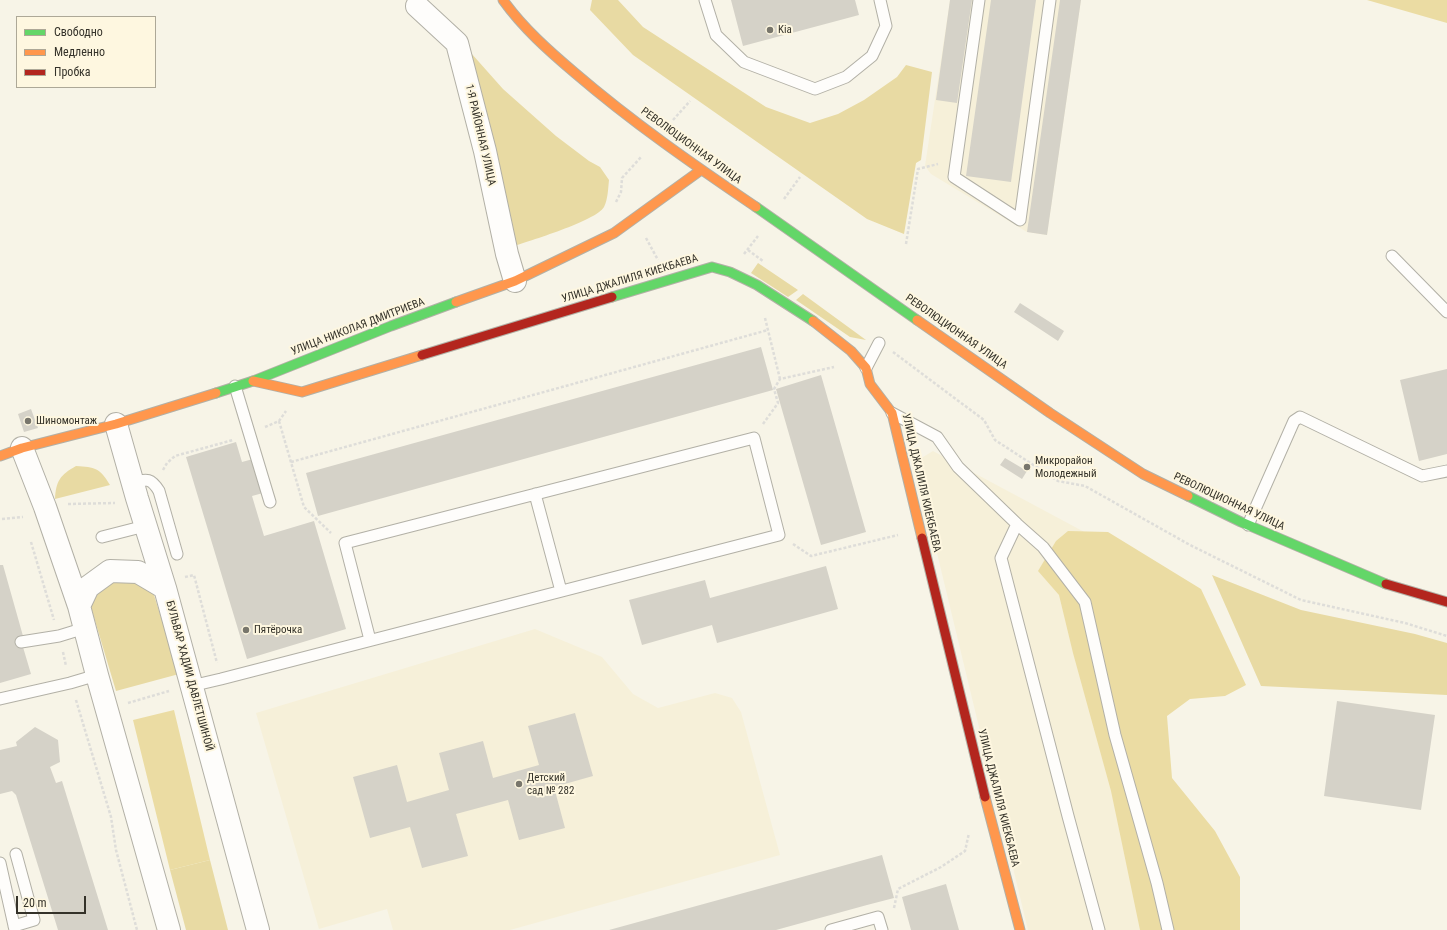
<!DOCTYPE html>
<meta charset="utf-8">
<style>
body{margin:0}
#map{position:relative;width:1447px;height:930px;overflow:hidden;background:#f7f4e7;font-family:"Roboto Condensed",sans-serif}
canvas{display:block}
.legend{position:absolute;left:16px;top:16px;width:140px;height:72px;box-sizing:border-box;background:#fef7e0;border:1px solid #ada897;margin:0;padding:5px 7px;list-style:none;font-size:12px;color:#343229}
.legend li{display:flex;align-items:center;gap:8px;height:20px}
.legend b{width:20px;border:1px solid #ada897}
.scale{position:absolute;left:16px;top:896px;width:70px;height:18px;box-sizing:border-box;border:2px solid #343229;border-top:0;padding-left:5px;font-size:12px;line-height:14px;white-space:nowrap;color:#343229;-webkit-text-stroke:3px #fef7e0;paint-order:stroke}
</style>
<div id="map">
<canvas width="1447" height="930"></canvas>
<ul class="legend">
<li><b style="height:5px;background:#63d668"></b>Свободно</li>
<li><b style="height:5px;background:#ff974d"></b>Медленно</li>
<li><b style="height:5px;background:#b3261e"></b>Пробка</li>
</ul>
<div class="scale">20 m</div>
</div>
<script>
const g = document.querySelector('canvas').getContext('2d');
g.lineJoin = 'round';
function fill(path, color) {
  g.fillStyle = color;
  g.fill(path, 'evenodd');
}
function trace(path, color, width, dash) {
  g.strokeStyle = color;
  g.lineWidth = width;
  g.lineCap = dash ? 'butt' : 'round';
  g.setLineDash(dash || []);
  g.stroke(path);
}
function write(font, color, halo, rows, align = 'center') {
  g.font = font + ' "Roboto Condensed",sans-serif';
  g.lineWidth = 4;
  g.setLineDash([]);
  g.textBaseline = 'middle';
  g.strokeStyle = halo;
  g.fillStyle = color;
  for (const [text, x, y, turn = 0] of rows) {
    g.save();
    g.translate(x, y);
    g.rotate((+turn || 0) * Math.PI / 180);
    g.textAlign = isNaN(turn) ? turn : align;
    if (halo) g.strokeText(text, 0, 0);
    g.fillText(text, 0, 0);
    g.restore();
  }
}
const built = new Path2D(`
 M950,0h131l-34,235 -20,-3 -96,-58 -6,-8z
 M933,451l157,84 99,395h-161l-113,-468z
 M535,629l67,28 31,37 25,14 57,-15 17,5 9,14 39,143 -270,75h-117l-6,-21 -68,20 -63,-216z`);
const green = new Path2D(`
 M592,0h26l25,27 123,80 44,16 28,-9 26,-14 33,-23 9,-12 26,7 -11,88 -5,3 -12,71 -37,-15 -234,-164 -43,-45z
 M463,44l40,45 53,47 33,25 11,6 9,13c-1,9 -1,19 -5,27 -8,14 -75,34 -93,40z
 M758,263l40,27 -10,7 -37,-24z
 M803,294l63,46 -16,-3 -54,-37z
 M76,466c19,1 24,2 34,19l-55,14c1,-18 5,-24 21,-33z
 M1212,575l89,35 114,24 32,9v52l-186,-9z
 M129,579l24,13 26,82 -63,17 -26,-87c13,-17 17,-23 39,-25z
 M210,860l18,70h-42l-16,-60z`);
const forest = new Path2D(`
 M1367,0h80v23z
 M1068,531l40,1 93,57 45,96 -21,11 -35,3 -23,17 5,62 43,53 25,46v53h-100l-29,-139 -38,-138 -14,-58 -21,-24 18,-30z
 M174,710l36,150 -40,10 -37,-150z`);
const building = new Path2D(`
 M731,0h124l4,15 -116,31z
 M950,0h22l-15,103 -21,-3z
 M991,0h45l-25,182 -45,-6z
 M1060,0h21l-34,235 -20,-3z
 M1020,303l44,28 -6,10 -44,-29z
 M761,347l12,43 -455,126 -12,-43z
 M1447,369v85l-28,7 -19,-81z
 M821,375l45,157 -45,13 -45,-156z
 M31,409l7,19 -14,4 -6,-18z
 M236,442l6,20 11,-3 10,34 -11,3 12,40 50,-15 32,108 -99,30 -61,-202z
 M1005,458l22,13 -5,8 -22,-14z
 M0,565h3l20,71 -3,1 11,37 -31,9z
 M826,566l12,43 -121,34 -5,-18 -70,20 -13,-45 76,-20 5,18z
 M1337,701l98,14 -14,95 -97,-14z
 M575,713l18,63 -39,11 11,41 -46,12 -11,-40 -52,14 12,42 -46,12 -12,-41 -40,11 -17,-61 44,-12 10,37 42,-12 -10,-37 44,-12 10,37 46,-13 -11,-39z
 M35,727l23,13 2,22 -10,5 6,16 6,-2 46,149h-50l-42,-135 -4,-4 -12,3v-44l17,-4 -1,-4z
 M882,855l12,43 -27,7 -91,25h-167z
 M946,884l13,46h-48l-9,-33z`);
const path = new Path2D(`
 M673,120l17,-19
 M784,199l16,-22
 M616,202l5,-10 1,-14 20,-22
 M646,238l12,22
 M906,244l12,-75 20,-5
 M748,250l15,11
 M744,254l14,-18
 M765,318l15,61
 M893,352l91,68 11,20 63,41 27,5 105,59 111,55 104,23 42,13
 M279,421l25,86 27,26
 M763,424l15,-21 -4,-14 6,-10 54,-12
 M265,427l14,-6 7,-10
 M291,462l477,-132
 M163,470l4,-7 8,-7 58,-16
 M68,504l47,-1
 M2,519l21,-2
 M31,542l23,78
 M793,544l18,12 87,-21
 M185,577l9,-2 23,88
 M63,652l3,14
 M76,700l35,117 5,33 21,80
 M128,703l41,-12
 M894,908l4,-19 43,-22 24,-16 4,-18`);
const lane = new Path2D(`
 M705,0l11,35 28,27 71,27 31,-12 26,-21 14,-30 -6,-26
 M979,0l-25,177 66,43 30,-220
 M1392,256l55,56
 M866,368l13,-25
 M235,386l35,116
 M892,413l45,24 21,30 59,57 26,23 42,55 30,133 42,148 11,47
 M133,482c14,-3 18,-4 26,9l18,63
 M535,494l26,97
 M1017,524l-16,34 67,258 31,114
 M1248,525l46,-104 6,-4 122,59 25,-5
 M102,537l43,-11
 M21,642l38,-6 26,-8
 M191,686l30,-7 558,-144 -25,-97 -409,105 25,97
 M0,699l70,-16 27,-8
 M0,863l15,67
 M14,926l20,-6 -18,-66
 M831,930l47,-13 4,13`);
const street = new Path2D(`
 M417,6l40,37 28,108 22,103 8,27
 M116,424l21,74 28,90 93,342
 M22,448l23,59 34,99 18,69 72,255
 M79,606l9,-19 22,-16 28,1 27,16`);
const fast = new Path2D(`
 M756,207l161,113
 M612,297l100,-30 18,5 27,13 56,36
 M216,393l37,-12 138,-55 65,-24
 M1188,496l53,26 145,62`);
const slow = new Path2D(`
 M503,0c20,28 46,51 72,73 57,49 119,92 181,134
 M456,302l59,-21 99,-48 87,-63
 M917,320l133,93 93,61 45,22
 M813,321l38,30 15,17 4,16 22,29 30,125
 M253,381l49,11 120,-37
 M0,456l22,-8 94,-24 100,-31
 M985,797l35,133`);
const jam = new Path2D(`
 M422,355l190,-58
 M922,538l63,259
 M1386,584l61,18`);
const markers = [
 [770,30,4,"#78766c"],
 [28,421,4,"#78766c"],
 [1027,467,4,"#78766c"],
 [246,630,4,"#78766c"],
 [519,784,4,"#78766c"]
];
const poiNames = [
 ["Kia",778,30],
 ["Шиномонтаж",36,421],
 ["Микрорайон",1035,461],
 ["Молодежный",1035,474],
 ["Пятёрочка",254,630],
 ["Детский",527,778],
 ["сад № 282",527,791]
];
const streetNames = [
 ["1-Я РАЙОННАЯ УЛИЦА",480,135,77],
 ["РЕВОЛЮЦИОННАЯ УЛИЦА",691,146,36],
 ["УЛИЦА ДЖАЛИЛЯ КИЕКБАЕВА",630,279,-17],
 ["УЛИЦА НИКОЛАЯ ДМИТРИЕВА",358,327,-21],
 ["РЕВОЛЮЦИОННАЯ УЛИЦА",956,332,35],
 ["УЛИЦА ДЖАЛИЛЯ КИЕКБАЕВА",921,483,77],
 ["РЕВОЛЮЦИОННАЯ УЛИЦА",1229,502,25],
 ["БУЛЬВАР ХАДИИ ДАВЛЕТШИНОЙ",189,676,75],
 ["УЛИЦА ДЖАЛИЛЯ КИЕКБАЕВА",998,798,76]
];
fill(built, '#f6f0d9');
fill(green, '#e8daa3');
fill(forest, '#ebdca3');
fill(building, '#d5d2c8');
trace(lane, '#b2b0a6', 13);
trace(street, '#b2b0a6', 24);
trace(fast, '#b2b0a6', 11);
trace(slow, '#b2b0a6', 11);
trace(jam, '#b2b0a6', 11);
trace(path, '#deddd9', 2.5, [3, 2]);
trace(lane, '#fefdfb', 11);
trace(street, '#fefdfb', 22);
trace(fast, '#63d668', 9);
trace(slow, '#ff974d', 9);
trace(jam, '#b3261e', 9);
for (const [x, y, r, color] of markers) {
  const dot = new Path2D();
  dot.arc(x, y, r, 0, 2 * Math.PI);
  g.fillStyle = color;
  g.fill(dot);
  trace(dot, '#fef7e0', 1.5);
}
write('11px', '#343229', '#fef7e0', poiNames, 'left');
write('11px', '#343229', '#fef7e0', streetNames);
</script>
